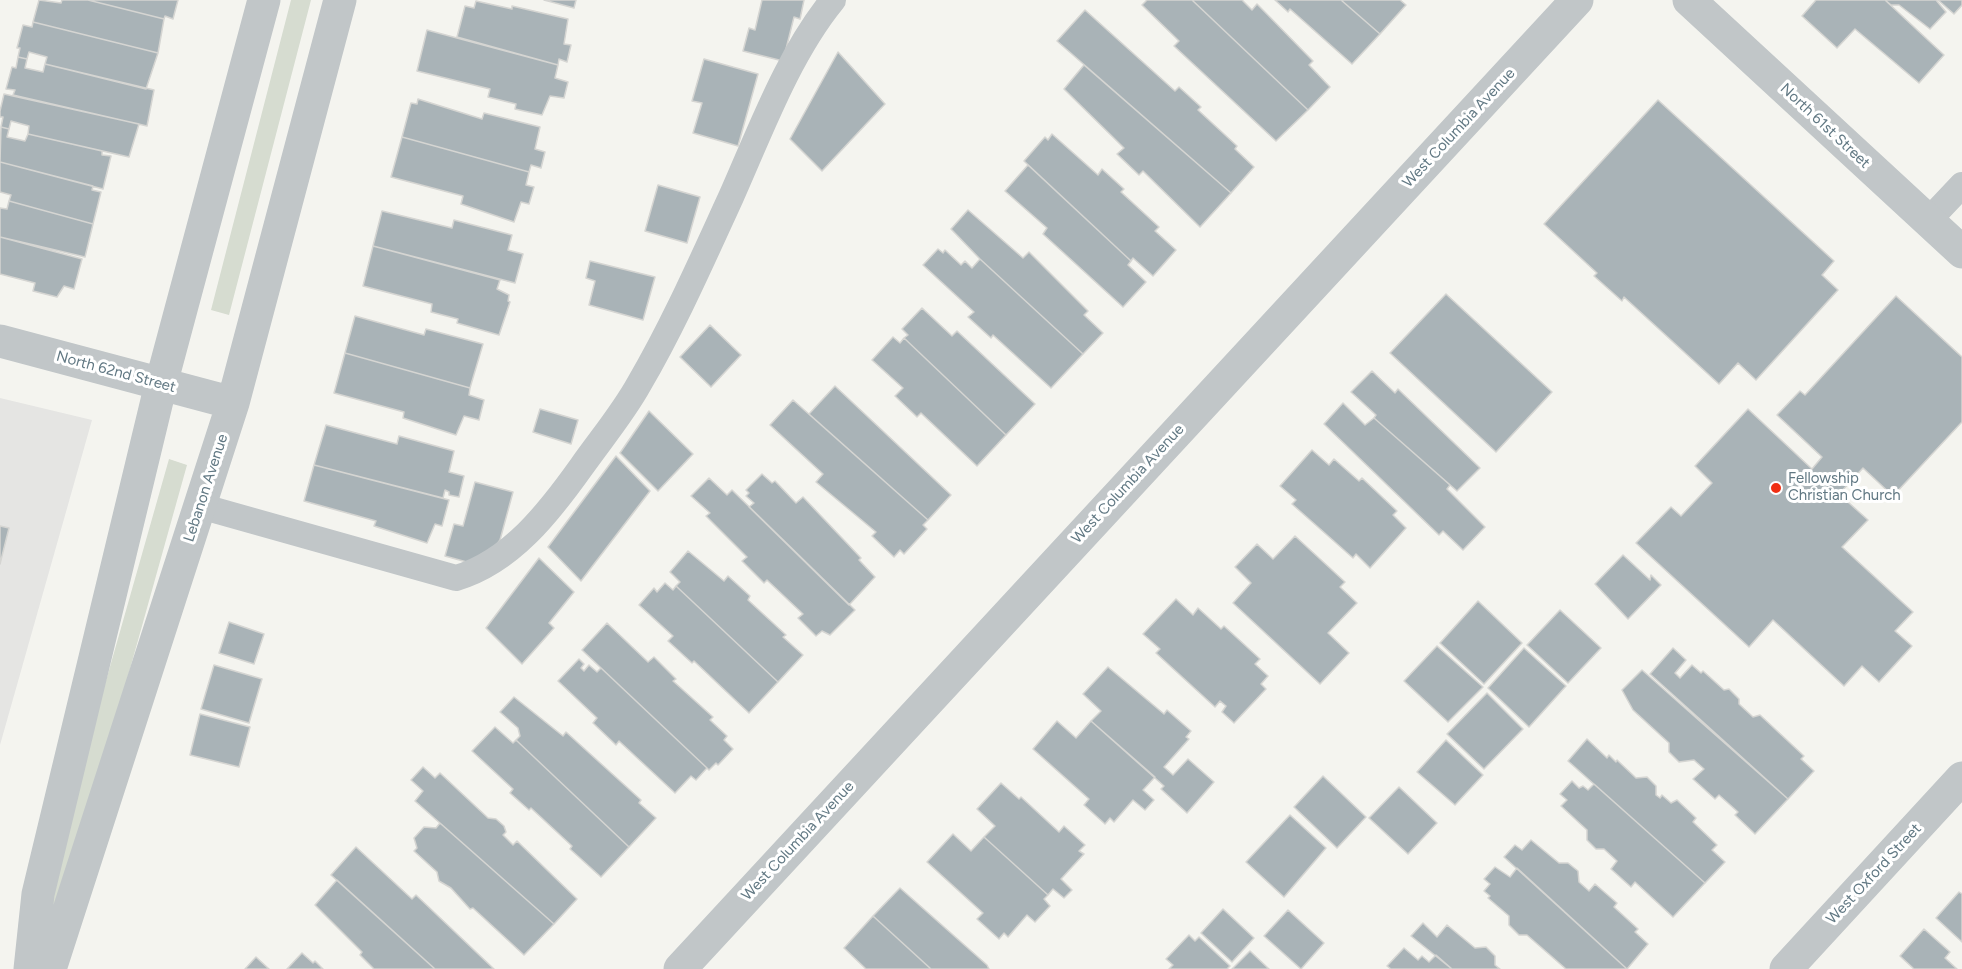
<!DOCTYPE html>
<style>
body{margin:0}
canvas{display:block;background:#f4f4ef}
</style>
<canvas width="1962" height="969"></canvas>
<script>
const g = document.querySelector('canvas').getContext('2d');
g.lineJoin = 'round';
function fill(path, color) {
  g.fillStyle = color;
  g.fill(path, 'evenodd');
}
function trace(path, color, width, dash) {
  g.strokeStyle = color;
  g.lineWidth = width;
  g.lineCap = dash ? 'butt' : 'round';
  g.setLineDash(dash || []);
  g.stroke(path);
}
function write(font, color, halo, rows, align = 'center') {
  g.font = font + ' Figtree,sans-serif';
  g.lineWidth = 6;
  g.setLineDash([]);
  g.textBaseline = 'middle';
  g.strokeStyle = halo;
  g.fillStyle = color;
  for (const [text, x, y, turn = 0] of rows) {
    g.save();
    g.translate(x, y);
    g.rotate((+turn || 0) * Math.PI / 180);
    g.textAlign = isNaN(turn) ? turn : align;
    if (halo) g.strokeText(text, 0, 0);
    g.fillText(text, 0, 0);
    g.restore();
  }
}
const built = new Path2D(`
 M0,398l92,22 -92,325z`);
const green = new Path2D(`
 M291,0h20l-82,315 -18,-5z
 M169,459l18,6 -125,447 -20,-6z`);
const building = new Path2D(`
 M39,0l22,3 1,-3h26l76,19 -6,34 -125,-31z
 M88,0h90l-5,19 -8,-3 -1,3z
 M544,0h32l-2,8z
 M762,0h42l-4,19 -6,-2 -11,44 -40,-10 6,-23 6,2z
 M1147,0h45l116,110 -32,31 -102,-95 5,-5 -37,-36z
 M1192,0h50l10,10 5,-6 56,57 -4,4 21,22 -22,23z
 M1275,0h66l39,34 -28,30 -62,-55 -2,3z
 M1341,0h59l6,5 -26,29z
 M1816,0h69l59,55 -25,28 -64,-54 -18,19 -35,-32z
 M1885,0h51l10,12 -16,17 -31,-24h-8z
 M1938,0h24v5l-8,9z
 M476,1l36,8v-3l56,13 -4,25 7,1 -4,17 -8,-3 -1,6 -101,-28 8,-31 9,2z
 M1085,10l90,81 4,-4 22,20 -3,3 39,36 -2,3 19,18 -23,26 -174,-152z
 M33,22l125,31 -12,36 -101,-25 2,-7 -18,-5 -2,7 -9,-2 2,-9h-3l6,-23 9,2z
 M427,30l131,35 -3,13 13,4 -4,16 -14,-2 -8,19 -27,-6 1,-5 -28,-7 2,-8 -73,-18z
 M838,52l47,52 -63,67 -32,-32z
 M18,57l9,2 -2,9 18,4 2,-8 109,26 -7,36 -134,-31 2,-5 -9,-1 6,-22 4,1z
 M704,59l54,15 -20,72 -45,-13 9,-30 -10,-2z
 M1084,65l147,128 -31,34 -57,-56 -4,4 -22,-21 7,-6 -60,-59z
 M4,94l135,30 -10,33 -101,-23 1,-8 -18,-5 -2,8 -8,-2 2,-10h-3v-6z
 M418,99l64,20 2,-6 56,14 -5,22 10,3 -4,16 -10,-3 -2,7 -127,-35 9,-34 6,1z
 M1658,100l176,161 -12,14 16,15 -82,90 -18,-17 -19,21 -95,-87 -2,4 -28,-25 3,-3 -53,-49z
 M1,127l8,2 -2,8 18,4 3,-7 74,17v4l9,1 -8,33 -103,-27z
 M1052,134l46,41 4,-6 22,20 -3,3 38,35 -4,4 21,19 -23,26 -20,-18 -2,3 -107,-100 21,-24 3,3z
 M402,137l127,35 -3,13 8,2 -5,17 -8,-2 -7,20 -53,-18 2,-8 -72,-19z
 M0,162l93,24 -1,4 9,2 -8,32 -84,-23 2,-6 -11,-3z
 M1028,165l103,96 -3,4 18,17 -23,25 -80,-73 4,-6 -42,-37z
 M658,185l42,12 -13,46 -42,-12z
 M9,201l84,23 -8,33 -85,-20v-29l7,1z
 M968,210l55,48 6,-6 59,59 -4,4 19,18 -20,21 -103,-95 -29,-30z
 M382,211l70,17 2,-8 58,15 -4,15 15,4 -8,29 -142,-37z
 M0,237l82,22 -8,30 -10,-3 -7,11 -24,-6 2,-8 -35,-9z
 M373,246l127,34 -3,9 12,6 -1,6 2,1 -11,33 -42,-12 1,-4 -27,-7 1,-8 -69,-18z
 M938,249l5,4 2,-3 16,15 4,-4 7,7 8,-9 103,95 -32,34 -58,-53 -2,3 -23,-21 6,-5 -51,-47z
 M590,261l65,16 -12,43 -54,-15 6,-24 -9,-3z
 M1446,294l106,98 -56,60 -106,-99z
 M1896,296l66,61v65l-69,74 -30,-28 -24,26 29,26 -26,27 71,65 -18,19 17,15 -33,36 -17,-16 -18,20 -71,-66 -24,27 -113,-104 35,-36 10,9 31,-33 -17,-17 53,-57 64,60 10,-12 -45,-42 23,-24 5,4z
 M922,308l30,28 5,-5 78,73 -29,31 -102,-97 4,-3 -6,-6z
 M355,316l69,19 2,-6 57,15 -13,44 -125,-35z
 M710,325l31,30 -30,32 -31,-30z
 M893,337l7,6 4,-5 102,97 -29,31 -56,-53 -4,4 -22,-21 8,-8 -31,-28z
 M345,353l125,35 -1,7 15,5 -5,20 -15,-4 -8,19 -53,-17 1,-6 -70,-19z
 M1372,371l23,22 3,-4 82,79 -23,23 -83,-73 2,-3 -25,-23z
 M835,386l116,109 -23,25 -119,-106z
 M793,400l135,120 -5,5 4,4 -23,25 -4,-4 -6,7 -22,-21 4,-4 -60,-50 7,-8 -53,-49z
 M1343,403l22,22 9,-7 76,67 -3,4 38,38 -22,23 -20,-19 -4,4 -115,-111z
 M540,409l38,11 -7,24 -38,-12z
 M649,411l44,43 -35,37 -38,-38z
 M326,425l71,19 2,-8 55,15 -5,21 15,4 -5,21 -10,-2v-3l-4,-2 -2,8 -129,-33z
 M1312,450l17,15 5,-6 25,22 3,-3 35,33 -4,4 13,13 -36,40 -14,-14 -3,4 -61,-54 4,-4 -16,-14z
 M616,456l34,35 -69,90 -33,-34z
 M314,465l135,35 -7,26 -7,-2 -8,19 -53,-17 2,-5 -72,-20z
 M762,474l10,9 3,-2 21,22 7,-6 58,61 -2,2 16,17 -26,28 -100,-98 5,-4 -8,-7 3,-3 -3,-3z
 M709,478l18,17 5,-5 123,120 -25,25 -8,-4 -6,5 -18,-18 5,-4 -36,-34 -3,3 -22,-22 5,-4 -41,-41 4,-3 -19,-17z
 M475,482l38,10 -13,48 -19,26 -36,-10 9,-32 9,2z
 M0,526l9,2 -9,36z
 M1295,536l50,46 -5,5 17,16 -29,30 21,20 -29,31 -87,-81 18,-20 -16,-16 22,-23 16,15z
 M688,551l36,30 4,-5 22,20 -2,4 38,35 -3,2 20,18 -25,27 -102,-96 4,-4 -10,-10z
 M1623,555l27,25 1,-5 10,10 -33,34 -33,-35z
 M539,558l35,34 -25,31 5,5 -32,36 -36,-36z
 M665,583l8,7 3,-4 102,96 -29,31 -55,-52 -2,2 -24,-22 5,-5 -34,-31 15,-17 3,4z
 M1176,599l17,16 5,-7 23,21 3,-3 36,33 -5,5 13,12 -7,8 5,5 -32,34 -12,-11 4,-6 -6,-5 -5,6 -59,-54 4,-4 -17,-15z
 M1478,601l44,42 -38,41 -44,-41z
 M1560,610l41,38 -33,35 -41,-38z
 M229,622l35,12 -10,30 -35,-11z
 M607,623l41,39 6,-5 22,22 -3,2 40,36 -3,3 17,16 -3,4 9,9 -15,16 -2,-2 -7,7 -2,-2 -125,-118z
 M1437,646l46,41 -35,35 -44,-41z
 M1524,648l42,38 -37,41 -41,-39z
 M1673,648l13,12 -11,13 5,5 12,-13 9,8 2,-2 21,19 5,-1 10,10v5l14,13 7,-2 44,41 -3,3 13,12 -26,28 -138,-125z
 M579,659l5,5 -3,4 3,3 5,-6 8,7 4,-4 106,100 -11,12 -5,-4 -16,17 -56,-52 -3,4 -23,-22 4,-5 -39,-37z
 M214,665l48,14 -13,44 -48,-14z
 M1108,667l56,47 3,-4 24,21 -5,6 3,2 -25,28 9,8 15,-16 26,23 -27,31 -26,-24 3,-3 -73,-65 10,-10 -18,-17z
 M1642,670l146,129 -33,35 -20,-19 3,-3 -19,-17 -4,4 -22,-20 11,-10 -10,-9 -15,2 -10,-10v-9l-36,-33 -11,-20z
 M1487,693l36,36 -39,40 -37,-35z
 M514,697l49,39 3,-4 75,68 -2,3 17,15 -27,29 -113,-107 4,-4 -2,-8 -18,-16z
 M200,714l50,13 -11,40 -49,-12z
 M1057,721l19,17 15,-17 64,56 -12,13 11,10 -9,10 -12,-10 -19,22 -4,-4 -5,6 -21,-19 5,-6 -56,-50z
 M495,727l18,16 3,-3 113,107 -28,30 -31,-28 2,-3 -41,-38 -2,2 -19,-17 3,-4 -41,-38z
 M1587,739l20,19 2,-3 7,7 1,-2 19,18 11,-1 9,9v9l4,3 2,-3 9,8 6,-3 19,18 -3,4 24,23 -5,5 13,12 -20,21 -137,-122z
 M1446,740l37,35 -28,30 -38,-33z
 M423,767l12,11 5,-5 48,45 8,1 8,7 2,6 -3,3 10,10 4,-4 60,58 -23,25 -139,-123 8,-10 -12,-11z
 M1323,776l43,41 -29,31 -43,-41z
 M1572,781l7,7 4,-2 5,4 6,-6 111,99 -32,34 -38,-35 -4,5 -20,-18 6,-8 -13,-12h-8l-9,-9v-10l-26,-24 6,-6 -7,-6z
 M1001,783l18,16 2,-2 38,35 5,-6 21,19 -6,6 5,3 -23,25 11,11 -8,8 -11,-9 -5,6 -64,-58 11,-11 -18,-17z
 M1399,787l38,36 -29,31 -39,-36z
 M1290,815l36,33 -42,49 -38,-35z
 M440,823l114,101 -30,31 -51,-47 -3,1 -19,-21 -12,-7 -2,-9 -23,-21 3,-3 -3,-10 10,-11 12,1z
 M953,834l18,17 13,-14 64,58 -4,4 6,7 -15,16 -8,-7 -19,22 -4,-4 -5,6 -22,-20 6,-6 -56,-51z
 M1531,840l28,23h9l10,8 1,11 10,9 6,-7 22,19 -3,4 24,22 -3,3 13,12 -21,25 -123,-112 11,-12 7,5z
 M356,847l56,52 4,-4 78,74h-59l-104,-94z
 M1495,867l15,10 7,-9 110,101h-61l-39,-34h-8l-10,-10v-9l-21,-18 2,-2 -6,-5 6,-7 -6,-5z
 M337,880l98,89h-61l-14,-14 2,-3 -47,-47z
 M900,888l87,77 2,4h-58l-58,-53z
 M1959,892l3,2v48l-26,-24z
 M1223,909l31,29 -22,24 -31,-29z
 M1288,910l36,33 -23,26 -37,-33z
 M873,916l58,53h-65l-22,-21z
 M1423,923l14,14 10,-12 28,23 11,-1 9,9v9l5,4h-48l-41,-33z
 M1924,929l26,23 -5,6 12,11h-43l-14,-13z
 M1189,935l6,6 4,-4 31,29 -3,3h-58l4,-4 -7,-6z
 M1404,948l14,12 4,-4 7,6 7,-7 16,14h-61l-4,-3z
 M1250,951l19,18h-37z
 M302,953l11,10 2,-2 8,8h-36z
 M256,957l13,12h-24z`);
const service = new Path2D(`
 M1928,221l34,-36
 M200,506l256,72c55,-16 94,-67 126,-112 19,-27 41,-53 57,-82 35,-60 63,-124 92,-187 29,-65 57,-142 102,-197`);
const minor = new Path2D(`
 M1689,0l273,252
 M0,341l233,62
 M30,969l8,-75 123,-510 103,-384
 M50,969l183,-566 107,-403
 M680,969l897,-969
 M1786,969l176,-191`);
const markers = [
 [1776,488,6,"#f02e13"]
];
const streetNames = [
 ["North 61st Street",1825,126,43],
 ["West Columbia Avenue",1459,128,-47],
 ["North 62nd Street",116,372,15],
 ["West Columbia Avenue",1128,484,-47],
 ["Lebanon Avenue",206,488,-72],
 ["West Columbia Avenue",798,841,-47],
 ["West Oxford Street",1874,874,-47]
];
const poiNames = [
 ["Fellowship",1788,479],
 ["Christian Church",1788,496]
];
fill(built, '#e5e5e3');
fill(green, '#d6dcd0');
fill(building, '#a9b3b7');
trace(building, '#d5d5d2', 1.5);
trace(service, '#c1c6c8', 26);
trace(minor, '#c1c6c8', 33);
for (const [x, y, r, color] of markers) {
  const dot = new Path2D();
  dot.arc(x, y, r, 0, 2 * Math.PI);
  g.fillStyle = color;
  g.fill(dot);
  trace(dot, '#fff', 2);
}
write('15px', '#617883', '#fff', streetNames);
write('15px', '#617883', '#fff', poiNames, 'left');
</script>
